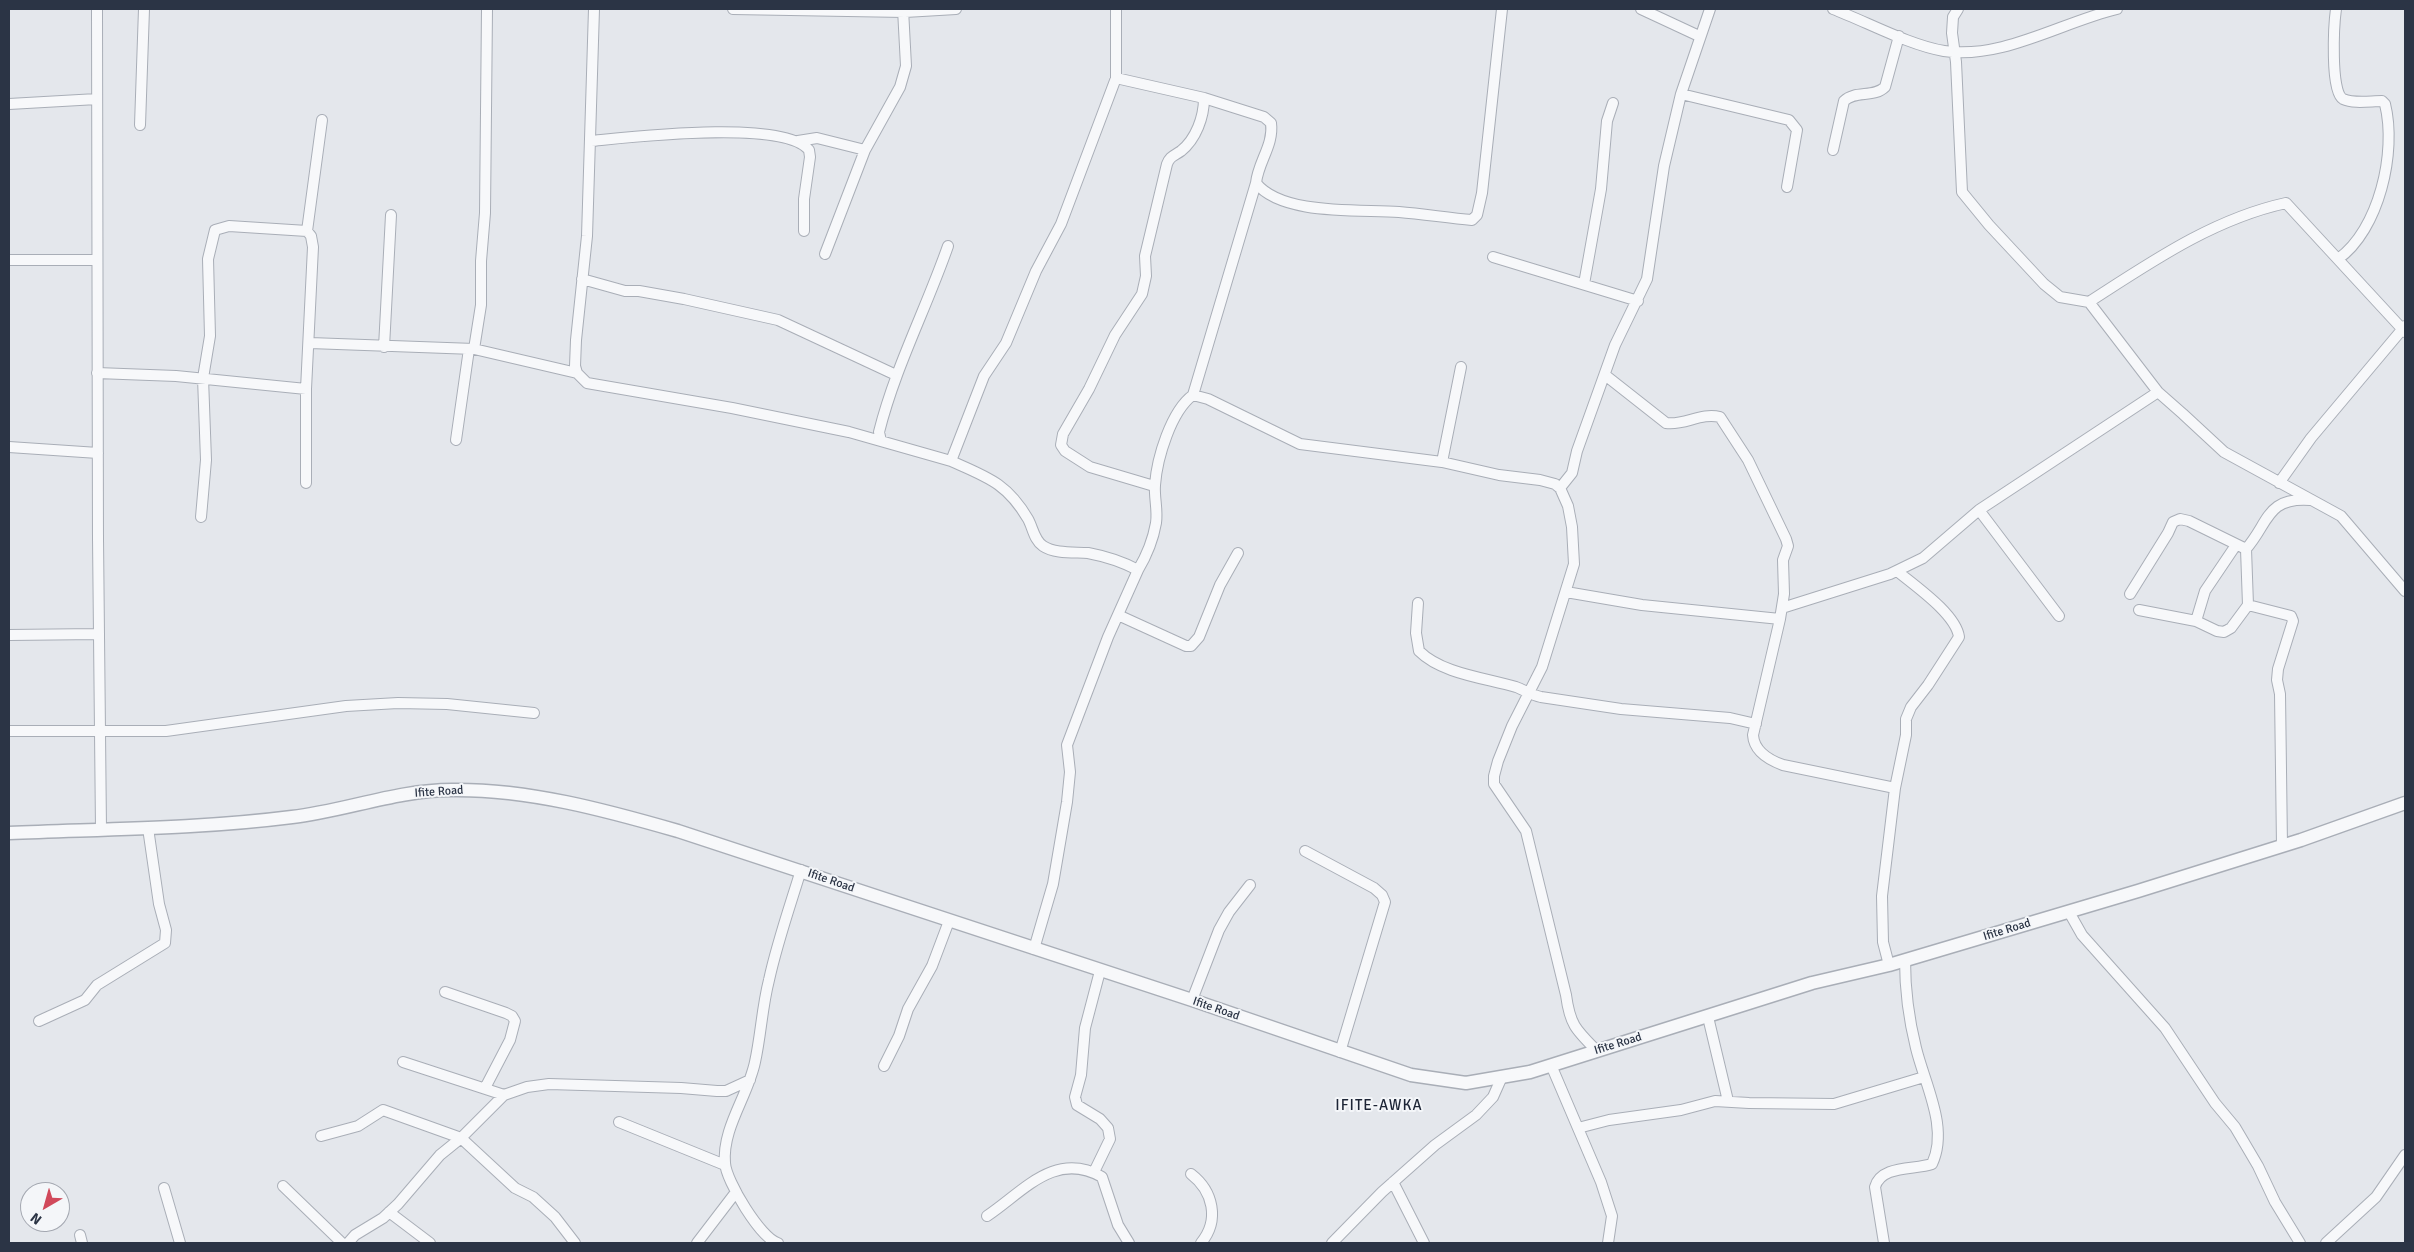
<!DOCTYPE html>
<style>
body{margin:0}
#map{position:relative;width:2414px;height:1252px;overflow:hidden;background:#e4e7ec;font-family:Signika,sans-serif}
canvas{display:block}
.frame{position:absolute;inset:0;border:10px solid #2b3445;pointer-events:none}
.north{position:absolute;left:20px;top:1182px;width:50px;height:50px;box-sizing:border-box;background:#f4f6f9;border:1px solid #a4a8b1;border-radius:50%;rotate:218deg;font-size:14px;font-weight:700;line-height:20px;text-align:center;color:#2b3445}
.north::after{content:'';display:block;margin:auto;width:18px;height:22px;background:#d1495b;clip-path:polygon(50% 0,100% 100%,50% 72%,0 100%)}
</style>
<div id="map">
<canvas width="2414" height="1252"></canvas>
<div class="frame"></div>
<div class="north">N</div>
</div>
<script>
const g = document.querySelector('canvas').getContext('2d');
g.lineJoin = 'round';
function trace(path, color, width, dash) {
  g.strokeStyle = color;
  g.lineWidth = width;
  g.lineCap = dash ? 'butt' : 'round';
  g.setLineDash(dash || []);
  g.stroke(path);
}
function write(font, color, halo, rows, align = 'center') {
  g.font = font + ' Signika,sans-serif';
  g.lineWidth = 4;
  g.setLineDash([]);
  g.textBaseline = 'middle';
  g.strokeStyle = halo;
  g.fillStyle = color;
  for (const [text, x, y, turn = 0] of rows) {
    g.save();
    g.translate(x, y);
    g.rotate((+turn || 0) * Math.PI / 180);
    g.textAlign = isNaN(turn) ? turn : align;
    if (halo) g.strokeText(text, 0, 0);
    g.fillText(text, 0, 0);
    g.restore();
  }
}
const minor = new Path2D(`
 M97,9l1,529 3,291
 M733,9l172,3 51,-3
 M1641,9l58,27
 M1833,9c34,13 76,36 111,42 58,9 118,-29 173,-42
 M1958,9l-5,8 -1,16 4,29 6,130 27,33 55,59 16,13 29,5c62,-40 124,-83 197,-99l119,129
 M2336,9c-2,14 -6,83 7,90 11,5 27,2 39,2l3,3c12,48 -6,126 -47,155
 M1116,78l88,20 60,19 7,6c3,22 -13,39 -15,60 26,33 105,26 143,29 25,2 49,6 73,8l5,-5 5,-22 20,-184
 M1681,94l108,26 8,10 -10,57
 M9,104l88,-5
 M140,125l4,-116
 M591,141c41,-4 192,-22 218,9l1,7 -6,42v32
 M798,141l19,-3 48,12
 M1833,150l11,-49c11,-11 30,-3 41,-14l14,-51
 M307,231l15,-111
 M825,254l40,-104 35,-63 6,-21 -3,-57
 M1493,257l145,44
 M9,260h87
 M582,279l43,12h14l45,8 94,21 118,55
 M1584,284l17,-95 6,-68 6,-18
 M2089,302l69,90 25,22 41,38 117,64 64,75
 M310,343l164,6 103,24 10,10 145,25 117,24 102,29 33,-85 22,-33 30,-72 25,-47 55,-146v-69
 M384,347l7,-132
 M474,349l7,-44v-44l4,-48 2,-204
 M97,373l79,3 130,13
 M577,373l-2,-7 1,-26 11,-104 7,-227
 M1605,375l61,48c18,3 35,-11 54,-6l28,43 38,79 2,7 -5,14 1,34 -4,25 -27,116c1,16 16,25 30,30l112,23
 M1193,395l63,-212
 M456,440l13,-91
 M881,441l-2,-9c16,-64 47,-123 69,-186
 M9,447l89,6
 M951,461c36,16 56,22 77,58 5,9 6,21 15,27 12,8 31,6 45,7 16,3 35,9 50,17l-30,67 -41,108 3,27 -3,30 -14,82 -19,65
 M1442,462l19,-95
 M2279,483l32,-45 94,-112
 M1154,486l-64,-19 -25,-16 -4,-6 2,-11 26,-45 26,-54 27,-41 4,-18 -1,-20 22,-92c3,-8 7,-8 14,-13 15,-12 23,-34 23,-53
 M1560,488l12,-15 5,-22 38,-106 32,-66 17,-113 17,-72 29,-85
 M1979,510l80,106
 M201,517l5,-57 -3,-82 7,-42 -2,-77 7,-29 14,-4 78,5 4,5 2,11 -7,142v94
 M2246,549l2,56
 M1138,570c9,-15 15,-30 18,-47 2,-13 -2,-25 -1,-38 2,-27 16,-74 38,-90l15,4 92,45 142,18 57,13 41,5 15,4 5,4 8,18 4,21 2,37 -32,103 -30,59 -14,35 -4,15v8l32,47 40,164c4,30 10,35 31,56
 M1566,592l76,13 138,14
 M2130,594l38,-61 5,-11 7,-3 9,2 57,28c23,-26 20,-52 64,-49
 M1418,603l-2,30 3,18c23,23 67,27 97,36 8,3 16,8 25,10l80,12 109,9 26,6
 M1782,608l108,-34 33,-16 56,-48 179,-118
 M2139,610l57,11 21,10 7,1 7,-4 17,-23 43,11 2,5 -15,48 -1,11 3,14 2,152
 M1118,615l68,31h5l8,-9 21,-52 18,-32
 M2196,621l9,-30 31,-46
 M9,635l89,-1
 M9,731h157l180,-25 52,-3 49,1 87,9
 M1305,851l69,37 8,7 3,7 -45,150
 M2069,912l13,23 83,93 50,75 20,24 23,39 17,36 25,41
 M1889,965l-6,-23 -1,-46 13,-108 11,-53v-16l5,-12 17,-22 31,-48c-3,-23 -44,-51 -62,-66
 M445,992l61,21 6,3 3,5 -5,19 -25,48
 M1192,1000l27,-70 10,-18 21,-27
 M1708,1017l20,84
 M39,1021l46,-21 12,-15 68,-42 1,-13 -7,-26 -11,-76
 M403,1062l101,33
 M1551,1065l50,117 11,34 -4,27
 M884,1066l15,-30 9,-27 24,-43 17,-45
 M619,1122l106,43
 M1578,1128l31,-8 72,-10 34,-9 34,2 85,1 90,-27
 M321,1136l37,-10 25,-16 78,28 54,50 18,9 22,20 20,26
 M1094,1172l16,-33 -2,-11 -8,-9 -23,-14 -2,-8 6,-22 4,-47 15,-57
 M1191,1174c22,17 29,46 10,69
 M1393,1182l31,61
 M283,1186l59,57
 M164,1188l16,55
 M389,1212l41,31
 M987,1216c36,-24 68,-66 115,-39l16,48 11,18
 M80,1235l2,8
 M348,1243l7,-8 28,-17 15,-14 42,-49 21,-17 43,-43 23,-8 22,-3 132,4 36,3h9l24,-11
 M697,1243l39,-51
 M778,1243c-17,-4 -52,-62 -53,-80 -3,-35 23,-67 30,-101 6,-27 7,-55 14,-82 8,-37 21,-74 32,-110
 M1332,1243l50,-51 53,-47 41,-30 17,-18 8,-18
 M1884,1243l-9,-56c6,-22 39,-17 57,-23 17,-36 -7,-79 -16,-116 -7,-28 -11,-58 -11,-88
 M2326,1243l50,-46 29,-42`);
const tertiary = new Path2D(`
 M9,833c94,-4 189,-4 283,-16 53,-6 105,-27 160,-27 76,-1 153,20 226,41l514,169 219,75 55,8 64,-11 282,-89 77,-18 249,-74 163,-51 104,-37`);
const streetNames = [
 ["Ifite Road",439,792,-4],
 ["Ifite Road",831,881,19],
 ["Ifite Road",2007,930,-17],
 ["Ifite Road",1216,1009,19],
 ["Ifite Road",1618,1044,-17]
];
const quarterNames = [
 ["IFITE-AWKA",1379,1106]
];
trace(minor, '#a9aeb7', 12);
trace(tertiary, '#a9aeb7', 15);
trace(minor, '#f7f8fa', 10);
trace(tertiary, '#f7f8fa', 12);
write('12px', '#2b3445', '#f4f6f9', streetNames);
g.letterSpacing = '1px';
write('15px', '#1d2536', '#f4f6f9', quarterNames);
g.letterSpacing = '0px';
</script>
